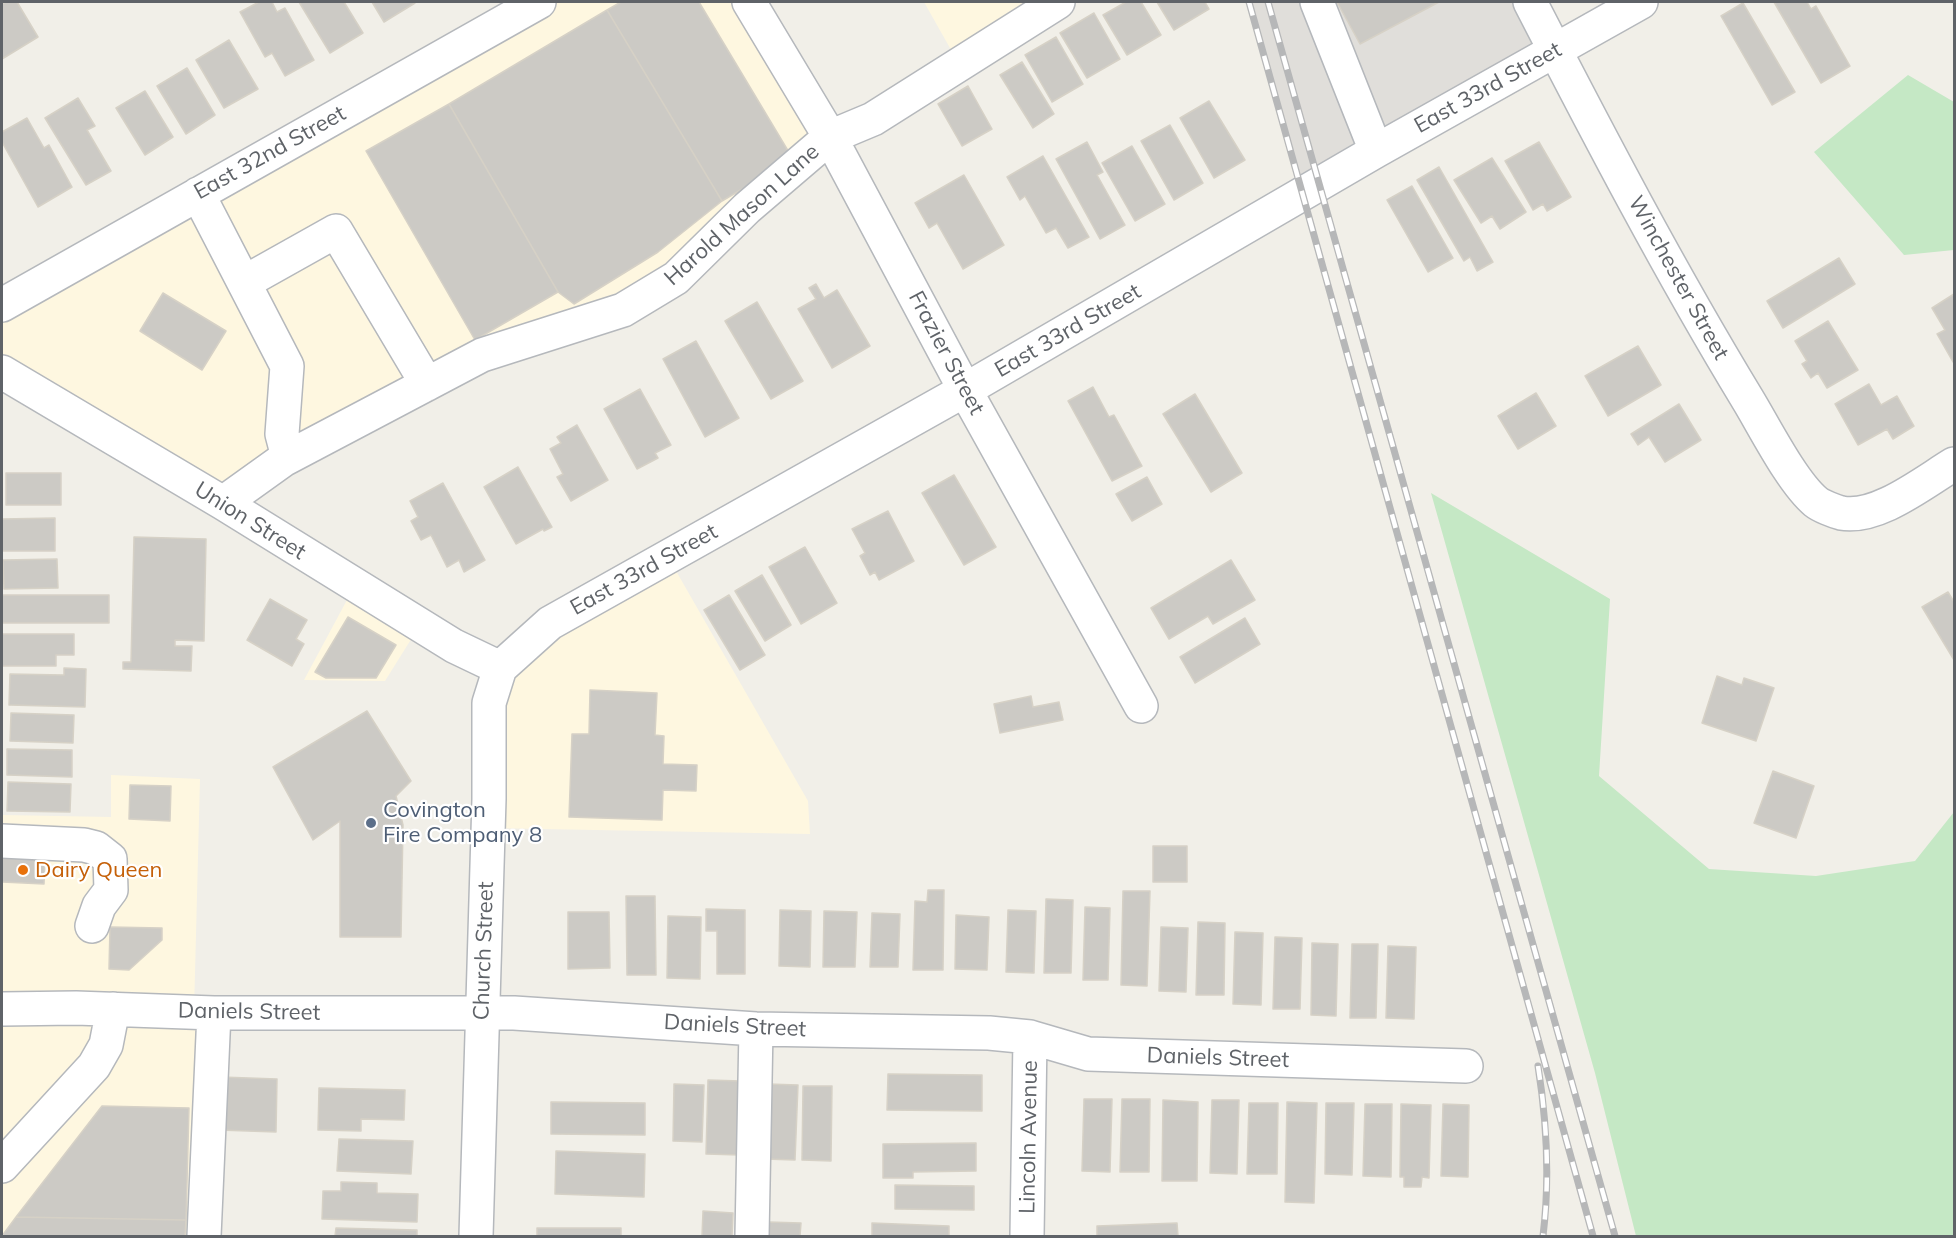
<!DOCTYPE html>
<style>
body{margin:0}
#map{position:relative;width:1956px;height:1238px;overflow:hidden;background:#f1efe8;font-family:Mulish,sans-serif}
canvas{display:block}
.frame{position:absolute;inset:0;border:3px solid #5f6368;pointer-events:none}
</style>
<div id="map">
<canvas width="1956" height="1238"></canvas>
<div class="frame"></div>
</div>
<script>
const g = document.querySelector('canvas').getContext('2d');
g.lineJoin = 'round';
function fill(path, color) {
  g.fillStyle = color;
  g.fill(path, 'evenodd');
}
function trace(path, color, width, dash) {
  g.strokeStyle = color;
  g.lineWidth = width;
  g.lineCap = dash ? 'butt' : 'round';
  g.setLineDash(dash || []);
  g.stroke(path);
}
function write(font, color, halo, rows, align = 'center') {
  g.font = font + ' Mulish,sans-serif';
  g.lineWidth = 4.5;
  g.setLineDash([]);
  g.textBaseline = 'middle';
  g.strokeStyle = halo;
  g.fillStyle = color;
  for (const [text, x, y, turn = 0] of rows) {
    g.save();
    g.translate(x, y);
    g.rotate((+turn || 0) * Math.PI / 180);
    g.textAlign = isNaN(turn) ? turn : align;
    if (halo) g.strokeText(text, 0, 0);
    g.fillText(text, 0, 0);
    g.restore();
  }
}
const commercial = new Path2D(`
 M539,2h210l81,135 -154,141 -194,77 -259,148 -221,-131v-67z
 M924,2h134l-99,62z
 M668,557l140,244 2,33 -322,-6 12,-160z
 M355,585l65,40 -35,56 -81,-1z
 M111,775l89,4 -6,233 20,1 -10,223h-202v-421l109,2z`);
const industrial = new Path2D(`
 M1249,2h281l25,49 -252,143z`);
const green = new Path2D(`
 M1908,75l46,27v148l-50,5 -90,-103z
 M1431,493l179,106 -11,177 110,93 107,7 99,-15 39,-49v424h-318l-41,-163z`);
const building = new Path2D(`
 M6,2h11l21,35 -36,22v-55z
 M259,2h13l5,10 8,-4 29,52 -29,16 -13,-23 -7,4 -25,-45z
 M299,2h45l19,31 -33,20z
 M372,2h42l1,1 -31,19z
 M621,2h78l94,157 -71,42 -115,-191z
 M1126,2h15l20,33 -34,20 -24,-40z
 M1157,2h48l4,7 -35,21z
 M1337,2h102l-79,42z
 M1774,2h33l4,7 5,-3 34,60 -29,17z
 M1743,3l52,89 -23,13 -51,-89z
 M607,10l115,191 -64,51 -84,52 -16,-12 -109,-188z
 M1094,13l26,46 -33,19 -27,-45z
 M1056,37l27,47 -31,18 -27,-47z
 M229,40l29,49 -34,19 -28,-48z
 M1022,62l32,52 -21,14 -33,-53z
 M187,68l28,47 -29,19 -29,-48z
 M968,86l24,43 -30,17 -24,-42z
 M145,91l28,46 -28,18 -29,-47z
 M78,98l17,28 -8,4 24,41 -25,14 -41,-67z
 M1209,101l36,59 -31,18 -34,-60z
 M449,104l109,188 -83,48 -109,-189z
 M27,118l17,30 5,-3 23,42 -34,20 -36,-65v-10z
 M1170,125l33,58 -29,17 -33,-59z
 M1087,142l16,30 -6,3 28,50 -25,14 -44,-80z
 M1539,142l32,55 -24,14 -4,-7 -10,6 -28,-49z
 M1132,146l33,58 -30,17 -33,-58z
 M1043,156l46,81 -21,11 -12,-20 -10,5 -21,-37 -5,4 -13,-23z
 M1492,158l34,54 -26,17 -8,-13 -11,7 -27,-43z
 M1439,167l54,95 -16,9 -7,-14 -6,4 -47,-81z
 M964,175l40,70 -41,24 -26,-46 -8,5 -14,-25z
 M1412,186l41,72 -25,14 -41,-72z
 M1839,258l16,26 -72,44 -16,-27z
 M816,284l8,14 13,-8 33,56 -38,22 -34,-59 18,-10 -7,-11z
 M163,293l63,38 -24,39 -62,-39z
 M1954,294v67l-1,1 -16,-28 8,-4 -13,-22z
 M757,302l46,79 -32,18 -46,-78z
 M1828,321l30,49 -31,18 -9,-15 -7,5 -9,-14 5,-3 -12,-20z
 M696,341l43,77 -34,19 -42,-78z
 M1638,346l23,39 -53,31 -23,-40z
 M1869,384l12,21 16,-9 17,30 -21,13 -6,-10 -29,16 -23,-41z
 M1093,387l16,30 5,-2 28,51 -30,15 -44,-80z
 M640,389l31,56 -16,8 3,5 -21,11 -33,-60z
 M1536,393l20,33 -38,23 -20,-33z
 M1195,394l47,79 -31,19 -48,-78z
 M1679,404l22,36 -36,22 -16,-25 -11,8 -7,-11z
 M577,425l31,55 -37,21 -14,-24 6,-3 -13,-25 11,-6 -4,-6z
 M518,467l34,60 -8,4 -1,-2 -27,15 -32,-57z
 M6,473h55v32h-55z
 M954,475l42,72 -32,18 -42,-72z
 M1147,477l15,27 -30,17 -16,-27z
 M443,483l42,77 -21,12 -5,-12 -12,7 -16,-32 -10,5 -10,-19 7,-4 -8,-16z
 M888,511l26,50 -35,19 -4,-8 -5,3 -10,-19 5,-3 -13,-24z
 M55,518v33h-53v-32z
 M134,537l72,2 -2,102 -29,-1v6h17l-1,25 -68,-2v-7h8z
 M805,547l32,56 -36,21 -32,-57z
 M57,559l1,29 -54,1 -1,-29z
 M1231,560l24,40 -42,24 -5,-8 -39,23 -18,-31z
 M762,575l29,50 -26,16 -30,-50z
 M1948,592l6,10v58l-32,-53z
 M2,595h107v28h-107z
 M729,595l36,60 -25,15 -36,-60z
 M270,599l37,21 -11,19 8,5 -12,22 -45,-26z
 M348,617l48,28 -20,33h-50l-11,-6z
 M1245,618l15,26 -65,39 -15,-26z
 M2,634h72v21h-18v11h-54z
 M64,668l22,1 -1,38 -76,-2 1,-31 54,1z
 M1717,676l25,9 2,-7 30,10 -18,53 -54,-18z
 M590,690l67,3 -2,42 9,1 -1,28 34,1 -1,26 -33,-1 -1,30 -93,-3 3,-83h17z
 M1031,696l2,11 26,-5 4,18 -63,13 -6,-29z
 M367,711l44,70 -15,15 7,29 -2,112h-61v-116l-27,19 -40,-73z
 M11,713l63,2 -1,28 -63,-2z
 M7,749l65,1v27l-65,-2z
 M1773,771l41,15 -18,52 -42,-15z
 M8,782l63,2 -1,28 -63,-1z
 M130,785l41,1 -1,35 -41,-2z
 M1153,846h34v36h-34z
 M2,856l43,2 -1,26 -42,-2z
 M928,890h16l-1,80h-30l2,-69 12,1z
 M1123,891h27l-3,95 -26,-1z
 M626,896h29l1,79h-29z
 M1046,899l27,1 -2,73h-27z
 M1085,907l25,1 -2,72h-25z
 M706,909l39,1v64h-28v-43h-11z
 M780,910l31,1 -1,56 -31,-1z
 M1008,910l28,1 -2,62 -28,-1z
 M824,911l33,1 -2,55h-32z
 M568,912h41l1,56 -42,1z
 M872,913l28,1 -2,53h-28z
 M956,915l33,2 -2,53 -32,-1z
 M668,916l33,1 -1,62 -33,-1z
 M1198,922l27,1 -1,72h-28z
 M110,927l52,1v12l-33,30 -20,-1z
 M1161,927l27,1 -2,64 -27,-1z
 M1235,932l28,1 -2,72 -28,-1z
 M1275,937l27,1 -2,71h-27z
 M1312,943l26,1 -2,72 -25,-1z
 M1352,944h26l-2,74h-26z
 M1388,946l28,1 -2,72 -28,-1z
 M888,1074l94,1v36l-95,-1z
 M221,1077l56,2 -1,53 -57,-2z
 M708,1080l33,1 -1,74 -34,-1z
 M674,1084l30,1 -2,57 -29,-1z
 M768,1084l30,1 -3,75 -30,-1z
 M803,1086h29l-1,75 -29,-1z
 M319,1088l86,2 -1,30 -43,-1v12l-43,-1z
 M1084,1099h28l-2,73 -28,-1z
 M1122,1099h28l-1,73h-29z
 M1163,1100l35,2 -1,79h-35z
 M1212,1100h27l-2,74 -27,-1z
 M551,1102l94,1v32l-94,-1z
 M1287,1102l30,1 -3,100 -29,-1z
 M1249,1103h29l-1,71h-30z
 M1326,1103h28l-2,72 -27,-1z
 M1365,1104h27l-1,73 -28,-1z
 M1401,1104l30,1 -2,73 -7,-1 -1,10h-17v-10h-4z
 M1443,1104l26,1 -1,72 -27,-1z
 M102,1106l87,2 -3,112 -170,-3z
 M339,1139l74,2 -2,33 -74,-3z
 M976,1143v28l-63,1v6h-30v-34z
 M556,1151l89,3 -1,43 -89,-3z
 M341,1182l36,1v10l41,1 -1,28 -95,-3 1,-28h18z
 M895,1185l79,1v24l-79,-1z
 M703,1211l30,2 -1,23h-30z
 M16,1217l170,3 -1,16h-183z
 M768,1222l33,1 -1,13h-32z
 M872,1223l77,3v10h-77z
 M1177,1223l1,13h-81v-10z
 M336,1228l81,2v6h-82z
 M537,1228h84v8h-84z`);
const minor = new Path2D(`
 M749,2l81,135 135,253 176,316
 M1317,2l59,149
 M1530,2c69,134 139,268 218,398 17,28 44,82 68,102 5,4 18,9 25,11 36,7 83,-31 113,-49
 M198,194l89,172 -5,68 6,23
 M245,282l91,-51 91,153
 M2,305l537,-303
 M2,372l221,131 231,143 46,22
 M223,503l60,-43 199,-105 141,-45 53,-32 71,-70 83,-71 43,-18 185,-117
 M500,668l50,-45 415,-233 411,-239 265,-149
 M2,841l82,4 12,3 14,11 1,31 -12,16 -7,20
 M2,1009l74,-1 138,5h300l242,16 233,4 41,4 58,17 378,12
 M2,1166l92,-100 12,-21 7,-36
 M204,1236l10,-223
 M476,1236l13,-437v-96l11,-35
 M752,1236l4,-207
 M1027,1236l3,-199`);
const rail = new Path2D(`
 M1249,2l344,1234
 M1268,2l347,1234
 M1538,1066c9,57 12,113 5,170`);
const markers = [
 [371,823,6,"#5c6f8a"],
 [23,870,6,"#e8710a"]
];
const streetNames = [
 ["East 33rd Street",1488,88,-29],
 ["East 32nd Street",270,153,-29],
 ["Harold Mason Lane",742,215,-42],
 ["Winchester Street",1678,278,61],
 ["East 33rd Street",1068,331,-30],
 ["Frazier Street",946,353,62],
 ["Union Street",250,521,32],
 ["East 33rd Street",644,570,-29],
 ["Church Street",484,951,-88],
 ["Daniels Street",249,1012,1],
 ["Daniels Street",735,1026,3],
 ["Daniels Street",1218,1058,2],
 ["Lincoln Avenue",1029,1137,-89]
];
const serviceNames = [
 ["Covington",383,810],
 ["Fire Company 8",383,835]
];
const foodNames = [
 ["Dairy Queen",35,870]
];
fill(commercial, '#fef7e0');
fill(industrial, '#e0deda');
fill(green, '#c5e8c5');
fill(building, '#cccac5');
trace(building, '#d6d1c6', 1.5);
trace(minor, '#b5b8bc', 36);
trace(minor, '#fff', 33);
trace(rail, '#b6b7b8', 7);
trace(rail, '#fff', 4.5, [14]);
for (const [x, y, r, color] of markers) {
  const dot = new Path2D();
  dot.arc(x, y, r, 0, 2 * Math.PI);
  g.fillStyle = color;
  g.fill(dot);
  trace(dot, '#fff', 2);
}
write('22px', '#5f6368', '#fff', streetNames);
write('22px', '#4e5e75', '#fff', serviceNames, 'left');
write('22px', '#c56008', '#fff', foodNames, 'left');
</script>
